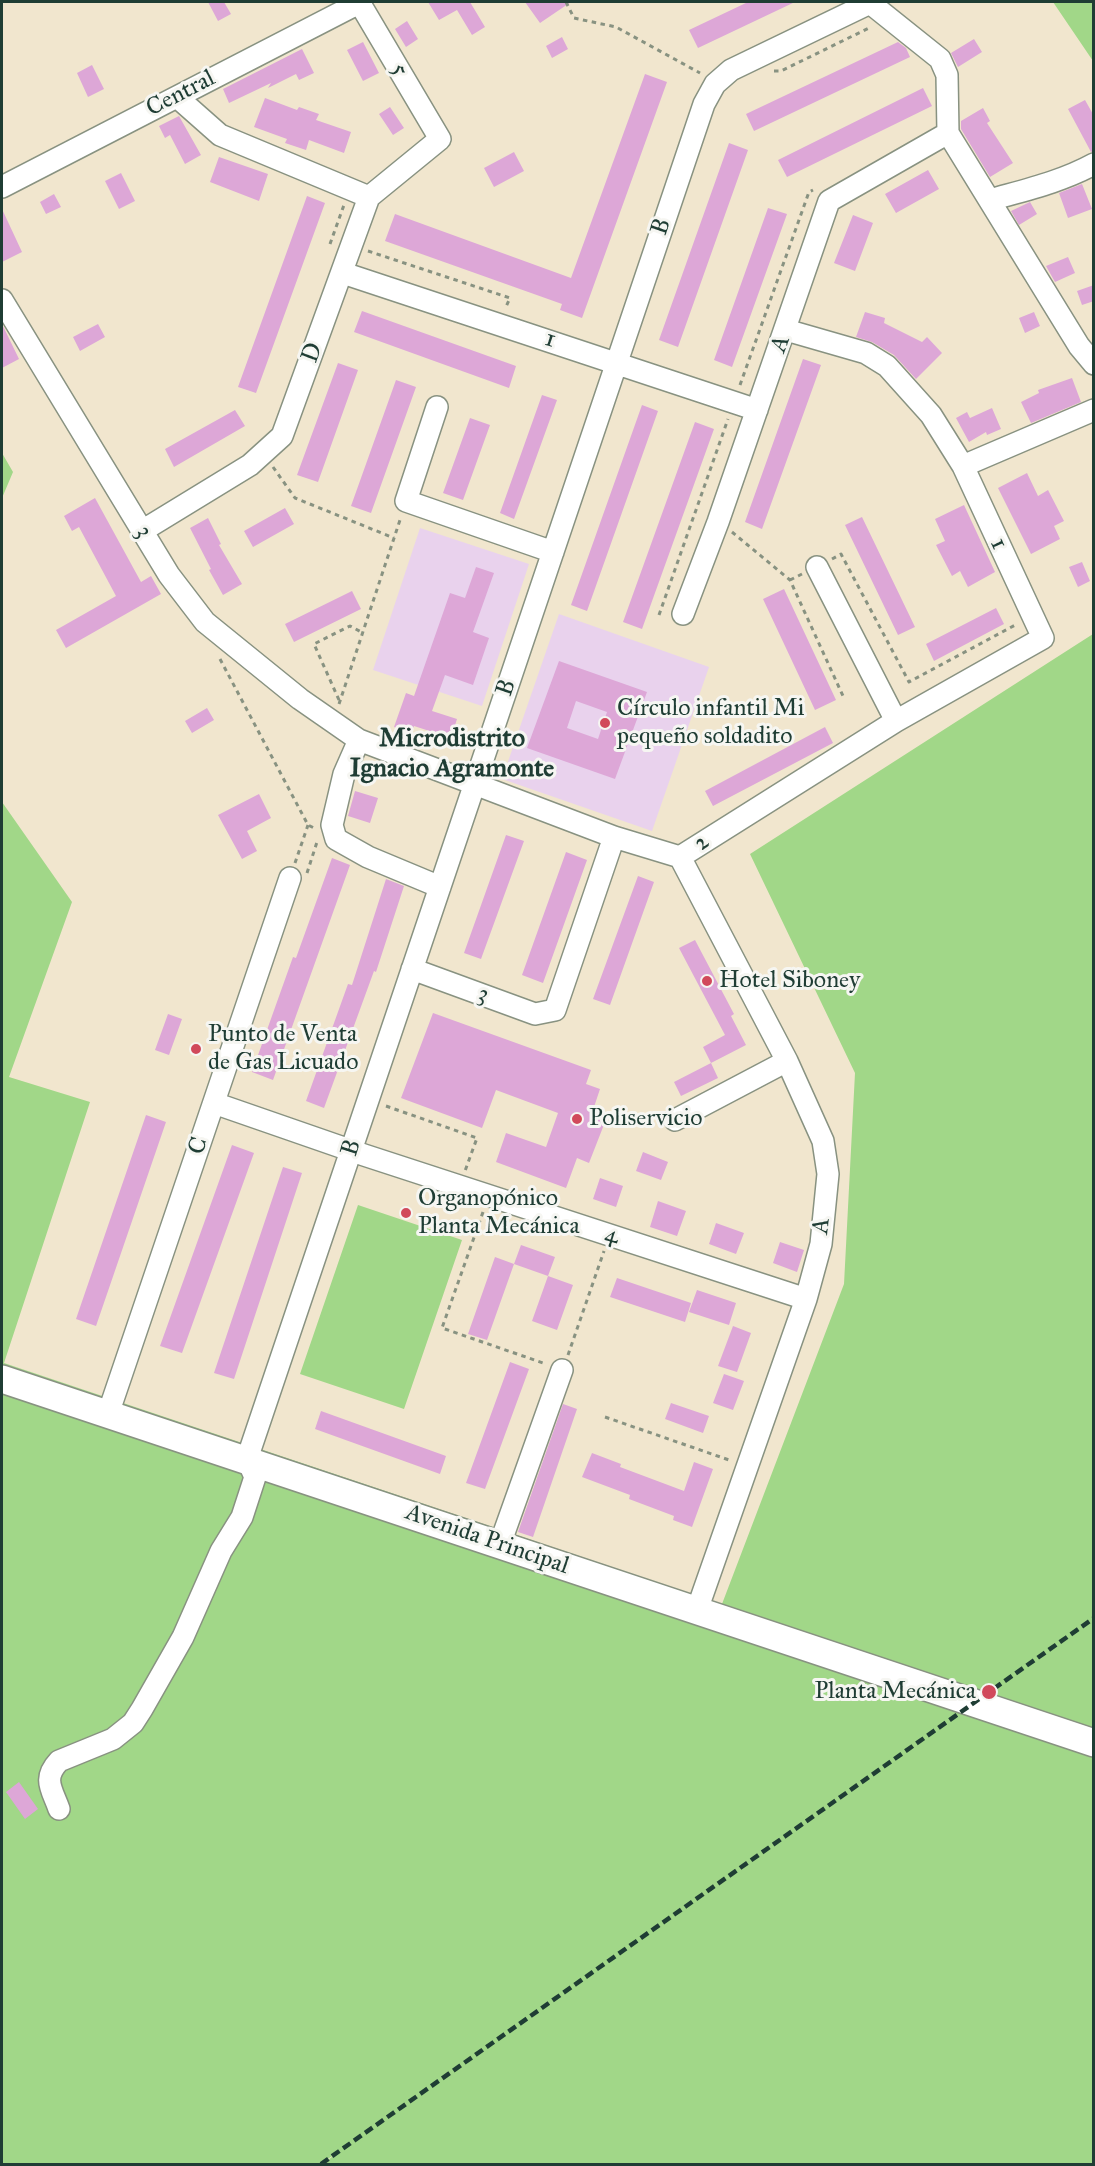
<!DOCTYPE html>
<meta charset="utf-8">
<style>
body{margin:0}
#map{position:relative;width:1095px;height:2166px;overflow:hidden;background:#f1e6ce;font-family:"IM FELL Great Primer",serif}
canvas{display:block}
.frame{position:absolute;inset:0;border:3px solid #1f3d34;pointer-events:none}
</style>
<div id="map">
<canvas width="1095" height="2166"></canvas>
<div class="frame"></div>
</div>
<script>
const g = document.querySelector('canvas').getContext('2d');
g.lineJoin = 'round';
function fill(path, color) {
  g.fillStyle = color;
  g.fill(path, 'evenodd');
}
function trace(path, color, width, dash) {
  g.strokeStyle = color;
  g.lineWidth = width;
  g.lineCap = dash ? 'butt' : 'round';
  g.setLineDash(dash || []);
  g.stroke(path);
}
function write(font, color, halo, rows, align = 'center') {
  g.font = font + ' "IM FELL Great Primer",serif';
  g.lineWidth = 6;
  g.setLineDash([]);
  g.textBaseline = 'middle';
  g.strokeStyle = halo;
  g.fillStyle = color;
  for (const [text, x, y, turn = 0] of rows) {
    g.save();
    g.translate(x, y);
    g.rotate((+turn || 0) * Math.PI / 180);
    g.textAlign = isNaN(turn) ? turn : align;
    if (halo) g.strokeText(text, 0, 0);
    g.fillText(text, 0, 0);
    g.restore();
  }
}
const built = new Path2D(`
 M420,528l109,36 -47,142 -109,-36z
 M559,614l150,53 -57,164 -150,-52z`);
const green = new Path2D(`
 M1053,2h40v59z
 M2,453l11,19 -11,26z
 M1093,634v1530h-770l14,-11 -17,11h-318v-1362l70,100 -63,175 81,25 -86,261 718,241 122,-320 11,-211 -105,-219z
 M358,1205l104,35 -58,169 -104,-35z`);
const building = new Path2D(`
 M208,2h16l7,12 -13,7z
 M428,2h42l15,25 -13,8 -15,-25 -18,10z
 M525,2h46l-31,21z
 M748,2h47l-97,46 -9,-18z
 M407,21l11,18 -12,8 -11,-18z
 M562,37l6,12 -16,9 -6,-12z
 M974,39l8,13 -24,15 -7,-14z
 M363,42l16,31 -16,8 -16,-31z
 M898,42l8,6 4,9 -156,74 -8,-17z
 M302,49l12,24 -15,7 -3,-6 -28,14 3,-5 -42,20 -6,-14z
 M92,65l12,24 -16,8 -11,-24z
 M645,74l22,8 -85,236 -22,-8 2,-6 -177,-63 10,-27 176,64z
 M923,88l9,18 -145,71 -9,-17z
 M265,98l32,12 2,-3 20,7 -3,6 35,12 -7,21 -35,-13 -3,10 -21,-7 2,-4 -33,-12z
 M1085,100l9,16v35l-3,1 -23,-43z
 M390,107l14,21 -11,7 -14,-21z
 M983,108l7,13 -3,2 26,40 -23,14 -29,-48v-8z
 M179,116l22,39 -16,9 -15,-29 -5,3 -6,-12z
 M729,143l19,7 -70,197 -19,-7z
 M514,152l10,19 -30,16 -10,-19z
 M219,157l49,17 -9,27 -49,-19z
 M928,170l11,19 -43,24 -11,-19z
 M121,173l14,28 -16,8 -14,-28z
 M1082,184l10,25 -24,9 -9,-25z
 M54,194l7,13 -15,7 -6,-12z
 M307,196l18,7 -69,190 -18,-6z
 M1030,202l7,12 -18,11 -8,-14z
 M768,208l19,6 -55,153 -18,-7z
 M2,209l20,43 -20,10z
 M853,215l20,8 -18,48 -21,-8z
 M1068,257l7,16 -20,9 -9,-16z
 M1094,285v16l-12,4 -5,-14z
 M362,311l154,55 -7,22 -155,-56z
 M865,312l20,6 -1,5 38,19 5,-5 15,16 -26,26 -22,-24 -22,-13 -16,-5z
 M1034,312l6,14 -15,7 -6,-15z
 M2,324l17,35 -17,9z
 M98,324l7,13 -25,14 -7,-14z
 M803,359l18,6 -59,164 -17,-7z
 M338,363l20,7 -40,112 -21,-7z
 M1072,378l9,24 -50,21 -10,-21 18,-9 -1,-3z
 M396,380l20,7 -45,126 -20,-7z
 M542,395l15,5 -43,119 -14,-6z
 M642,405l16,6 -71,200 -16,-6z
 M992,408l9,21 -14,6 -1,-3 -17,10 -13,-24 11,-6 3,6z
 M235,410l10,16 -71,41 -9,-18z
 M470,418l20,7 -27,75 -20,-7z
 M695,422l19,7 -72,200 -19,-7z
 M1027,473l11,23 10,-6 16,31 -10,5 6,13 -29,15 -33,-66z
 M95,498l46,84 10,-6 10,18 -95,54 -10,-18 60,-34 -37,-69 -7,4 -8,-15z
 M964,505l31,67 -27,15 -8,-16 -8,5 -16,-31 9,-4 -10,-22z
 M285,508l9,16 -41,23 -9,-16z
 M862,517l53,110 -17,8 -53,-110z
 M208,518l13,26 -2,1 23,39 -19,11 -14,-25 2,-1 -21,-41z
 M1082,562l8,19 -12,6 -9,-20z
 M476,567l18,6 -21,59 16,6 -16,47 -28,-10 -13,36 25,8 -6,19 -37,-12 -3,7 -17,-6 12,-34 8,3 36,-103 15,5z
 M784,589l52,111 -21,10 -52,-111z
 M352,591l9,18 -67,33 -9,-18z
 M996,608l8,16 -70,37 -8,-17z
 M559,661l88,31 -32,87 -88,-31zM576,701l31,11 -9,27 -31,-11z
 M207,708l7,12 -22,13 -7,-12z
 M825,727l8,16 -120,63 -8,-15z
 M355,791l23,7 -8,25 -22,-7z
 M259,794l12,24 -24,13 10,20 -15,8 -24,-44z
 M506,835l18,6 -43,118 -17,-6z
 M566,852l21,8 -44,123 -21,-8z
 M332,858l18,7 -77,215 -21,-8 41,-115 3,1z
 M638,876l16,6 -44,123 -17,-6z
 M386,879l18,7 -28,86 -2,-1 -50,137 -18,-7 42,-117 4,1z
 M695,940l39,74 -3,2 15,29 -35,18 -8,-16 22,-12 -46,-87z
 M433,1013l158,57 -5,14 14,5 -9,27 14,6 -16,41 -12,-5 -11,30 -70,-26 10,-29 40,14 12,-34 -62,-23 -14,38 -81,-30z
 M168,1014l14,5 -13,36 -14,-5z
 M711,1063l7,15 -37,18 -7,-14z
 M146,1115l20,7 -70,204 -20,-7z
 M232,1145l22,8 -72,200 -22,-7z
 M643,1152l25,10 -7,18 -25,-9z
 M283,1167l19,6 -68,206 -20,-6z
 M600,1178l23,8 -7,21 -23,-8z
 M658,1201l28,10 -9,25 -27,-9z
 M716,1223l28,10 -8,21 -27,-10z
 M780,1242l24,8 -7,22 -24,-9z
 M521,1245l34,12 -7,19 -34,-12z
 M495,1257l19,7 -27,76 -19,-6z
 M548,1276l25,9 -16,45 -25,-9z
 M617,1278l74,25 -6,19 -75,-25z
 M697,1290l39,13 -7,22 -40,-13z
 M733,1326l18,7 -14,39 -19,-6z
 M510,1362l19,7 -44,120 -19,-6z
 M724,1374l20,7 -11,29 -20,-7z
 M671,1403l38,13 -6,17 -38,-14z
 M563,1404l14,5 -44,128 -15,-5z
 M321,1411l125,45 -6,18 -125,-45z
 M592,1453l29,11 -1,3 64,24 10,-29 19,7 -21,58 -19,-7 1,-4 -45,-17 1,-4 -48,-18z
 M19,1782l19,27 -13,10 -19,-27z`);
const path = new Path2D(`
 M566,2l8,16 42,9 84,46
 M774,71h7l90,-44
 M330,244l14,-39
 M368,251l142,47 -5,11
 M740,385l69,-193 4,-2
 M273,467l22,31 99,40
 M732,532l58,48 53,116
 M832,559l9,-5 68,128 108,-58
 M790,580l12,-6
 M659,615l69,-196
 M220,659l88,166 6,3
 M339,700l-25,-56 36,-18 13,7
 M339,704l62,-187
 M295,863l13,-38
 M307,873l10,-31
 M386,1106l91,32 -12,33
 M483,1212l-41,116 104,36
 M568,1355l36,-104
 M605,1417l127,44`);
const minor = new Path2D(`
 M177,97l43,38 149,62
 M2,187l359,-185
 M990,200c35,-10 71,-18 104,-36
 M343,273l414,137
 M2,300l167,275 36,47 95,77 59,41 255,97 66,20 216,-136 147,-83 -80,-172 -32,-51 -44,-49 -21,-13 -80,-23
 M437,407l-31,94 147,51
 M963,466l131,-56
 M142,531l108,-66 32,-29 87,-239 71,-58 -81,-137
 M817,567l79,154
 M683,614l35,-92 111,-321 119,-68
 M359,740l-15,34 -12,51 4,14 32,18 72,30
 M680,857l107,204 36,80 5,33 -7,70 -15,55 -109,311
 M412,969l123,45 20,-4 59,-173
 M214,1103l150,52 442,144
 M675,1120l112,-59
 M108,1414l182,-536
 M500,1544l62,-174
 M59,1809c-7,-20 -17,-30 0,-48l54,-22 20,-16 9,-14 41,-72 38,-86 21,-34 13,-40 -8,-18 457,-1355 11,-20 16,-14 139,-67 70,56 7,16 1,58 131,213 15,18`);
const major = new Path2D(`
 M2,1379l1092,364`);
const rail = new Path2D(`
 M321,2164l773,-546`);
const markers = [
 [605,723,6,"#d1495b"],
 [707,981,6,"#d1495b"],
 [196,1049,6,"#d1495b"],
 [577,1119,6,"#d1495b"],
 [406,1213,6,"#d1495b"],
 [989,1692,8,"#d1495b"]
];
const streetNames = [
 ["5",399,70,59],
 ["Central",181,94,-27],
 ["B",662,227,-71],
 ["1",550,340,18],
 ["A",781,344,-70],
 ["D",313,353,-69],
 ["3",143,532,59],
 ["1",998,544,65],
 ["B",507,688,-71],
 ["2",702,843,-32],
 ["3",483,995,20],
 ["C",199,1146,-71],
 ["B",352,1148,-72],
 ["A",822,1226,-84],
 ["4",612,1236,18],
 ["Avenida Principal",487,1540,19]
];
const poiNames = [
 ["Círculo infantil Mi",617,709],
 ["pequeño soldadito",617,737],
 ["Hotel Siboney",719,981],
 ["Punto de Venta",208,1035],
 ["de Gas Licuado",208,1063],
 ["Poliservicio",589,1119],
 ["Organopónico",418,1199],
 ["Planta Mecánica",418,1227],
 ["Planta Mecánica",976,1692,"right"]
];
const neighbourhoodNames = [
 ["Microdistrito",452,740],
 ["Ignacio Agramonte",452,770]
];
fill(built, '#e9d2ed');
fill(green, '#a1d788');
fill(building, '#dda7d7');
trace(minor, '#889281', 24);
trace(major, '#889281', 30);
trace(path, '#889281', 3, [4.5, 4.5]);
trace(minor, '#fff', 21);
trace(major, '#fff', 27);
trace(rail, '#1f3d34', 4.5, [9, 4.5]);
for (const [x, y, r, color] of markers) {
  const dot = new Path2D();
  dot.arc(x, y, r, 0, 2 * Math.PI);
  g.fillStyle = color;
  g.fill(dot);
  trace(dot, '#f6f6f2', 2);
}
write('24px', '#1f3d34', '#f6f6f2', streetNames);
write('24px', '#1f3d34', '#f6f6f2', poiNames, 'left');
write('bold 26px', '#1f3d34', '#f6f6f2', neighbourhoodNames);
</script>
